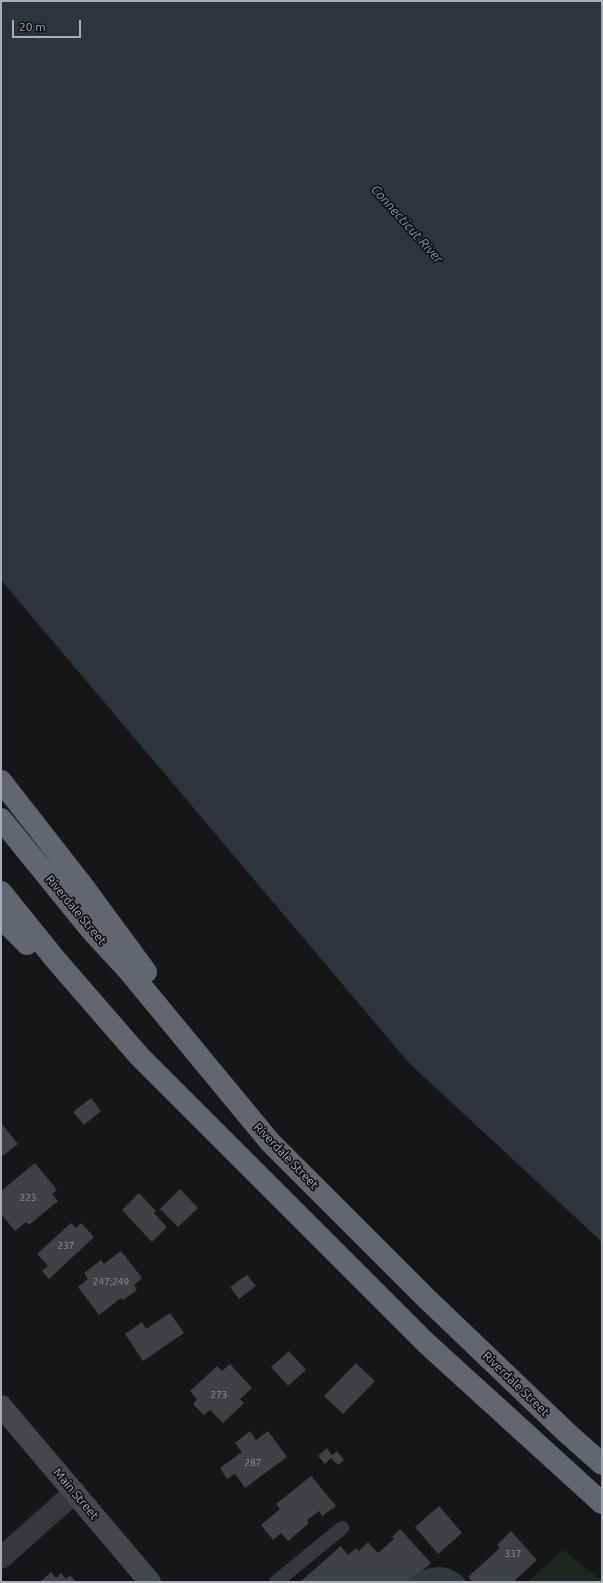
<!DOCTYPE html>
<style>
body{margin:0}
#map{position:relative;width:603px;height:1583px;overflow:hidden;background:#161618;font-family:Ubuntu,sans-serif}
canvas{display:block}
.frame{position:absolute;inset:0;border:2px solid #a8adb8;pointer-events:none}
.scale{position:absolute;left:12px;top:20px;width:69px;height:18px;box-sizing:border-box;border:2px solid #a8adb8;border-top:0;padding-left:5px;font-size:12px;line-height:14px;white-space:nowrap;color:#a8adb8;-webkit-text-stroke:3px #111113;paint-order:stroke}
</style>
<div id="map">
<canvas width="603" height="1583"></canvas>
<div class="frame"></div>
<div class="scale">20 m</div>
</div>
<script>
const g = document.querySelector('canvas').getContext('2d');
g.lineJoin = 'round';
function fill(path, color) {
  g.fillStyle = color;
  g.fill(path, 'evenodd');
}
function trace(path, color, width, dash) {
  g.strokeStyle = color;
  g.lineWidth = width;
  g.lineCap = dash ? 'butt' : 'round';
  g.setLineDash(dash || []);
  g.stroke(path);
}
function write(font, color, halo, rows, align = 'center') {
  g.font = font + ' Ubuntu,sans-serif';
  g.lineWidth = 3.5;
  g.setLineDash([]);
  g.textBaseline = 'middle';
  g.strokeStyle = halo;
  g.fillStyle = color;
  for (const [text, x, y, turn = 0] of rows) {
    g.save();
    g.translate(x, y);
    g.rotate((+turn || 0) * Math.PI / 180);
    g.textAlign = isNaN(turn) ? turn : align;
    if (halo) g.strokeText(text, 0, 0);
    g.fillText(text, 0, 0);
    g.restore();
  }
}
const green = new Path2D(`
 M563,1550l39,30v2h-75z`);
const water = new Path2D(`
 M1,1h601v1241l-193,-179 -408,-483z`);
const building = new Path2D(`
 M91,1098l10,13 -17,14 -11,-13z
 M1,1123l17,21 -17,13z
 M35,1163l22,27 -5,4 6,7 -29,24 -3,-3 -11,9 -14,-17v-23z
 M180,1189l18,19 -20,19 -18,-18z
 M139,1193l17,18 -2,2 13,14 -15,15 -30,-32z
 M71,1223l5,5 5,-5 13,14 -45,42 -7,-8 6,-5 -11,-12z
 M121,1251l21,27 -8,7 3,5 -14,10 -2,-2 -22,17 -21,-28 10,-8 -4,-6 17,-13 3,4z
 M247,1275l9,11 -17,13 -9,-12z
 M170,1313l14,20 -41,28 -18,-27 17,-12 4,7z
 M289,1351l17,19 -18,16 -17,-19z
 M356,1363l19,18 -32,33 -19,-18z
 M230,1364l22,24 -12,11 4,4 -21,20 -13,-13 -6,5 -11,-11 4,-5 -7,-8 27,-25 5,5z
 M250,1431l6,9 12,-9 19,26 -42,31 -10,-14 -8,5 -7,-11 22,-16 -7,-9z
 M327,1448l5,7 5,-4 7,9 -6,5 -7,-7 -6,6 -7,-8z
 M311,1476l25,30 -14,10 -3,-5 -12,9 2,3 -21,18 -7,-8 -8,7 -12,-15 19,-16 -4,-5z
 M439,1506l23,27 -24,21 -23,-27z
 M400,1529l31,34 -22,19h-109l41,-36 7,9 8,-7 3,3 9,-9 10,11 16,-14 -2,-2z
 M511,1531l26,29 -24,22h-40l-5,-5 32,-29 -3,-3z
 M51,1572l5,6 5,-5 5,6 4,-4 6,7h-36z`);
const lane = new Path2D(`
 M276,1582l66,-54
 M417,1582c13,-10 28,-11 41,0`);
const street = new Path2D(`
 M1,1558l74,-66`);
const secondary = new Path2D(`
 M1,1406l149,176`);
const highway = new Path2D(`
 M1,781l82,105 63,86
 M1,819l91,112 36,39 142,172 155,155 141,135 36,32
 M1,892l54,67 85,98 285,285 177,161
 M1,918l26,26`);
const numberNames = [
 ["223",28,1198],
 ["237",66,1246],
 ["247;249",111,1282],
 ["273",219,1395],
 ["287",253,1463],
 ["337",513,1554]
];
const streetNames = [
 ["Riverdale Street",76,910,50],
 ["Riverdale Street",286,1156,46],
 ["Riverdale Street",516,1384,44],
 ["Main Street",76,1494,50]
];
const waterNames = [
 ["Connecticut River",407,224,48]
];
fill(green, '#1e261f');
fill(water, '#2c353c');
fill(building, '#404145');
trace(lane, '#37383d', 14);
trace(street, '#37383d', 22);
trace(secondary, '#45474d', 22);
trace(highway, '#63666e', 22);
write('10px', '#8e929b', null, numberNames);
write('12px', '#a8adb8', '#111113', streetNames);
write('italic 13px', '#809bb2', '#111113', waterNames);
</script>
